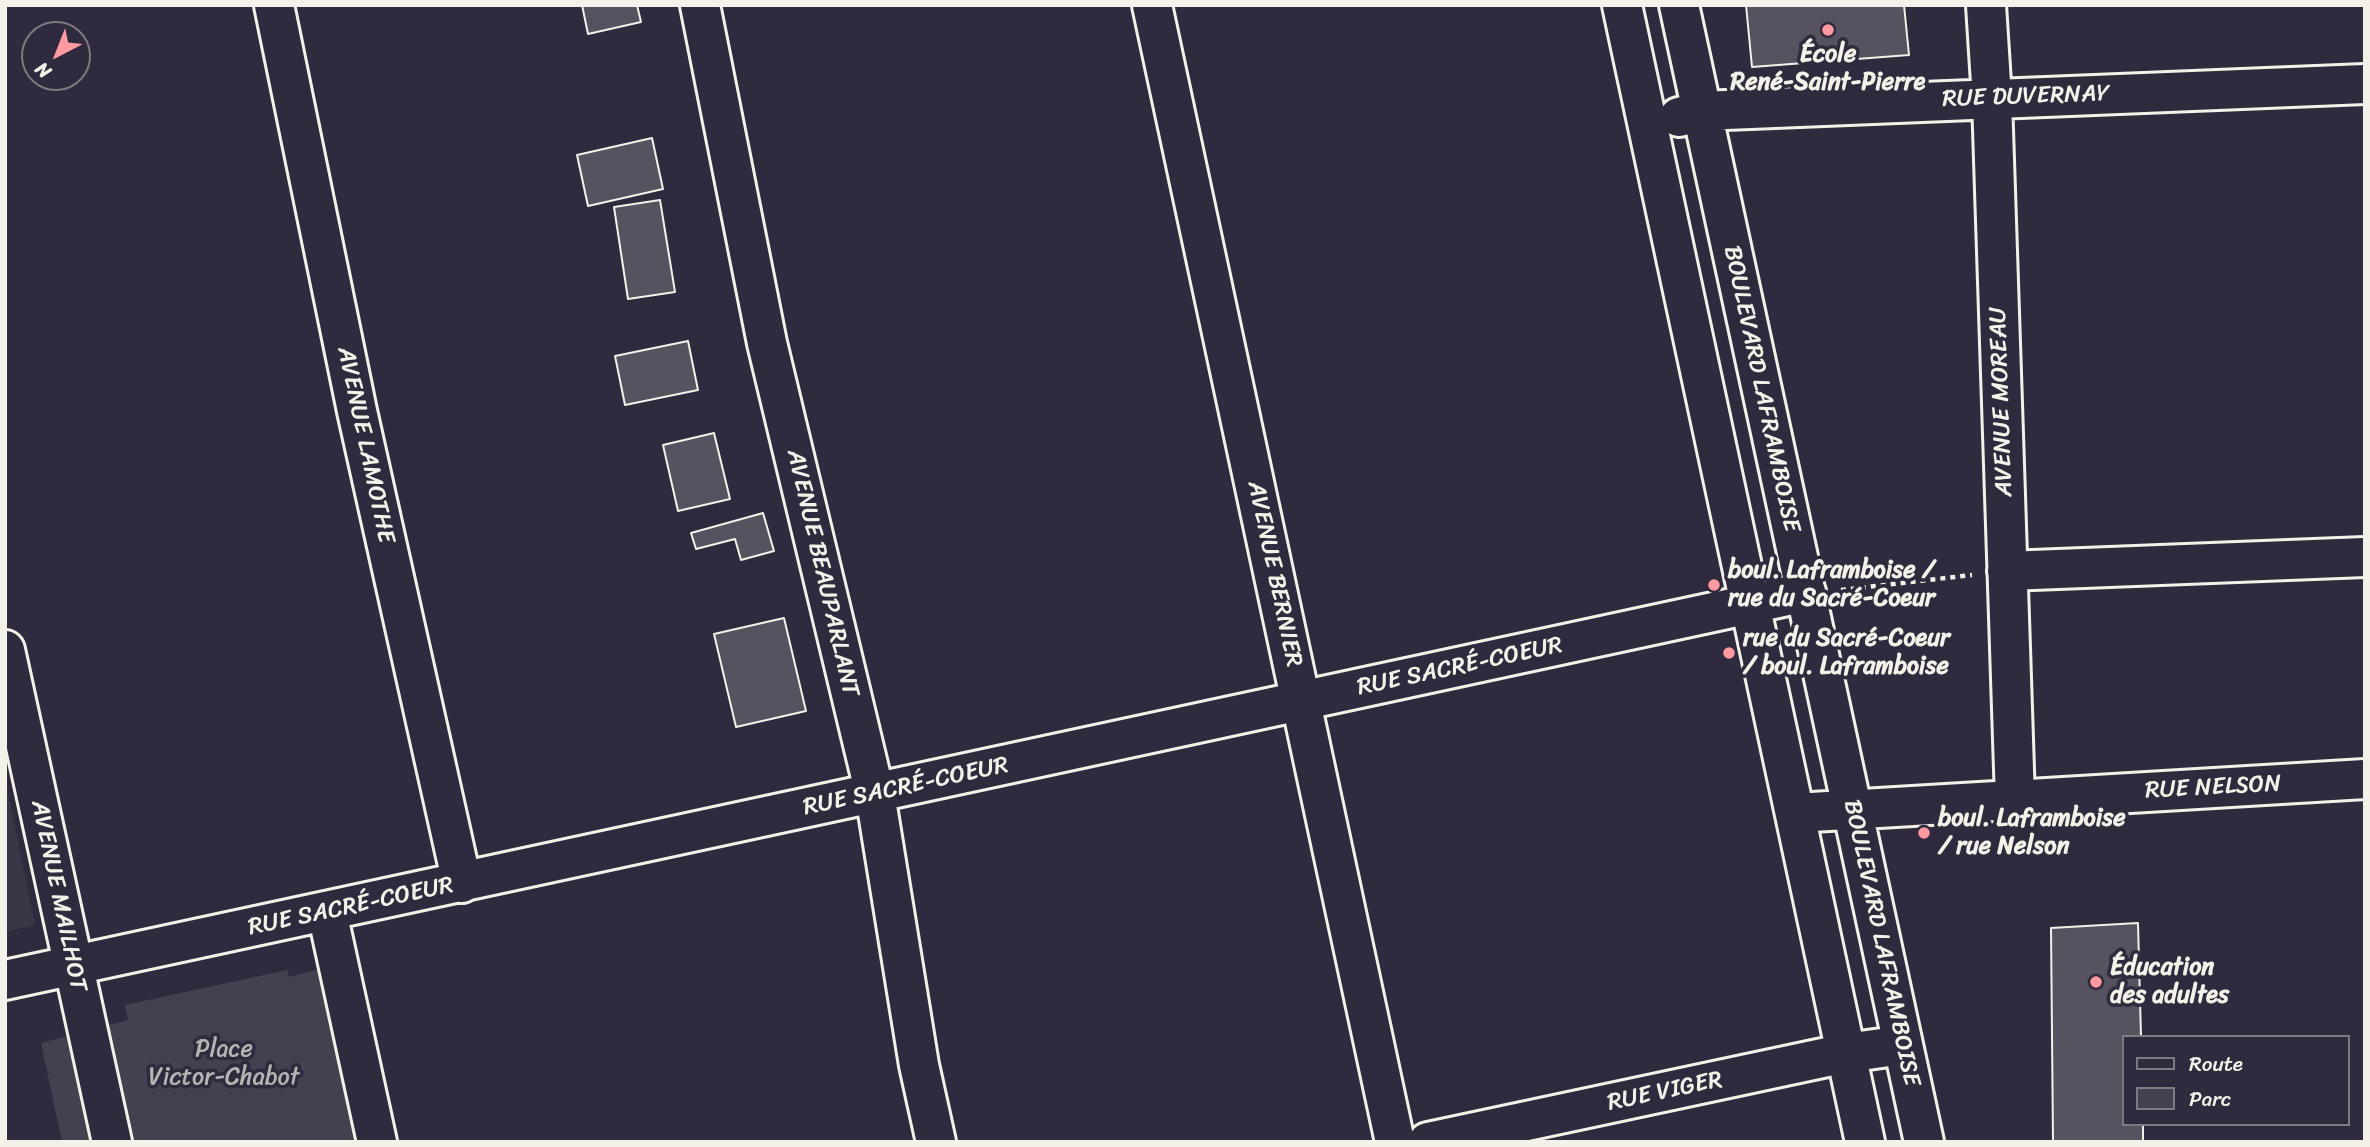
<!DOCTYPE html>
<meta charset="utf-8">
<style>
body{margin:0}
#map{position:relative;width:2370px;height:1147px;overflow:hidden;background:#2f2a3d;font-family:Sriracha,sans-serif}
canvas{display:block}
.frame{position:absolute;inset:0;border:7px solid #f4f1e8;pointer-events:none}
.legend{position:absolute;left:2122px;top:1035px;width:228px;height:91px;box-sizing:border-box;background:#2f2a3d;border:2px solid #7e7a81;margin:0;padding:9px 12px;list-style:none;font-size:21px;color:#f4f1e8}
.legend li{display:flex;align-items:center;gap:14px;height:35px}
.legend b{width:35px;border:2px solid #7e7a81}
.north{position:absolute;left:21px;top:21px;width:70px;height:70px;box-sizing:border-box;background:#2f2a3d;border:2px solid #7e7a81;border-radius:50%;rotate:222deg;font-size:19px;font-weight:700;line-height:28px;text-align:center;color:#f4f1e8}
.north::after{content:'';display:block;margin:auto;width:24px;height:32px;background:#ff9aa2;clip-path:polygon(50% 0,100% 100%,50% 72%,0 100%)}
</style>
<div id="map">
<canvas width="2370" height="1147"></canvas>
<div class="frame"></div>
<ul class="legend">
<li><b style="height:9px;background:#2f2a3d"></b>Route</li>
<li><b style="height:19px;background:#454050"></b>Parc</li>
</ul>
<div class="north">N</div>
</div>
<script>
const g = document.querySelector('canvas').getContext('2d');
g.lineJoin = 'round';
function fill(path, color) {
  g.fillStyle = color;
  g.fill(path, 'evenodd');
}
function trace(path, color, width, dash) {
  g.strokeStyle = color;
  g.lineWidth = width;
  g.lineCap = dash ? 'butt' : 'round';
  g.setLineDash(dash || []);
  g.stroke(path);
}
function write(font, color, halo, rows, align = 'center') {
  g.font = font + ' Sriracha,sans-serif';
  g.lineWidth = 7;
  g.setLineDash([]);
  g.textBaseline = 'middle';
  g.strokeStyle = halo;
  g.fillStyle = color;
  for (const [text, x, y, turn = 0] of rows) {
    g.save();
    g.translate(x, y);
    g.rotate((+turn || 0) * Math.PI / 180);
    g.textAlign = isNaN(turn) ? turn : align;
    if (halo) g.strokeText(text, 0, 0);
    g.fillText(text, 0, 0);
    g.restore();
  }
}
const built = new Path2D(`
 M5,778l30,147 -30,7z`);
const green = new Path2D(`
 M328,967l38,175h-304l-21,-99 87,-23 -3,-15 162,-35 2,7z`);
const building = new Path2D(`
 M582,5h55l4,17 -53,12z
 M1746,5h158l5,50 -157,12z
 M652,138l11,51 -75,17 -11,-51z
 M660,200l15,92 -47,7 -14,-92z
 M688,341l10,49 -73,15 -10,-49z
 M714,433l16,66 -52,12 -15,-66z
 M763,513l11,38 -33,9 -6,-21 -39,10 -5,-16z
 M784,618l22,93 -70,16 -22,-93z
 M2138,923l3,114h-18v87h20v18h-90l-2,-214z`);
const path = new Path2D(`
 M1841,590l131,-15`);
const minor = new Path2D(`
 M274,5l83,406 105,472
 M700,5l67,338 108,451 44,271 17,77
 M1152,5l243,1137
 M1622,5l243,1137
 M1679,5l245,1137
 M1986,5l6,94 23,701
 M1679,117l22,-6 664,-27
 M2007,571l358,-14
 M5,650l107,492
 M1795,813l570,-34
 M327,912l50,230
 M5,980l1801,-388
 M1428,1142l418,-89 57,-8`);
const markers = [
 [1828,30,7,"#ff9aa2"],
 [1714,585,7,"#ff9aa2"],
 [1729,653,7,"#ff9aa2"],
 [1924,833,7,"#ff9aa2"],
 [2096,982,7,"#ff9aa2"]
];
const poiNames = [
 ["École",1828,55,"center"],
 ["René-Saint-Pierre",1828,83,"center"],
 ["boul. Laframboise /",1728,571],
 ["rue du Sacré-Coeur",1728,599],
 ["rue du Sacré-Coeur",1743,639],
 ["/ boul. Laframboise",1743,667],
 ["boul. Laframboise",1938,819],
 ["/ rue Nelson",1938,847],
 ["Éducation",2110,968],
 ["des adultes",2110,996]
];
const streetNames = [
 ["RUE DUVERNAY",2026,97,-2],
 ["BOULEVARD LAFRAMBOISE",1761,389,78],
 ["AVENUE MOREAU",2002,402,-92],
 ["AVENUE LAMOTHE",365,445,78],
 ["AVENUE BEAUPARLANT",822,573,77],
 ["AVENUE BERNIER",1274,574,78],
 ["RUE SACRÉ-COEUR",1460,667,-12],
 ["RUE SACRÉ-COEUR",906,787,-12],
 ["RUE NELSON",2213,788,-3],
 ["AVENUE MAILHOT",58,896,78],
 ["RUE SACRÉ-COEUR",351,907,-12],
 ["BOULEVARD LAFRAMBOISE",1881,943,78],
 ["RUE VIGER",1665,1092,-12]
];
const parkNames = [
 ["Place",224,1050],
 ["Victor-Chabot",224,1078]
];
fill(built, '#3b3647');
fill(green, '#454050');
fill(building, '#56525f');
trace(building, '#f4f1e8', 2);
trace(minor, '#f4f1e8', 44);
trace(path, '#f4f1e8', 4.5, [5, 5]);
trace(minor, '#2f2a3d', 38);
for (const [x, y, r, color] of markers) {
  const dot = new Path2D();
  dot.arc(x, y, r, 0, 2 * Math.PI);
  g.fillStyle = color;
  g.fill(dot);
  trace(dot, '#2f2a3d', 2.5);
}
write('bold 24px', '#f4f1e8', '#2f2a3d', poiNames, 'left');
write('24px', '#f4f1e8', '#2f2a3d', streetNames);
write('24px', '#b7b3b3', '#2f2a3d', parkNames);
</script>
